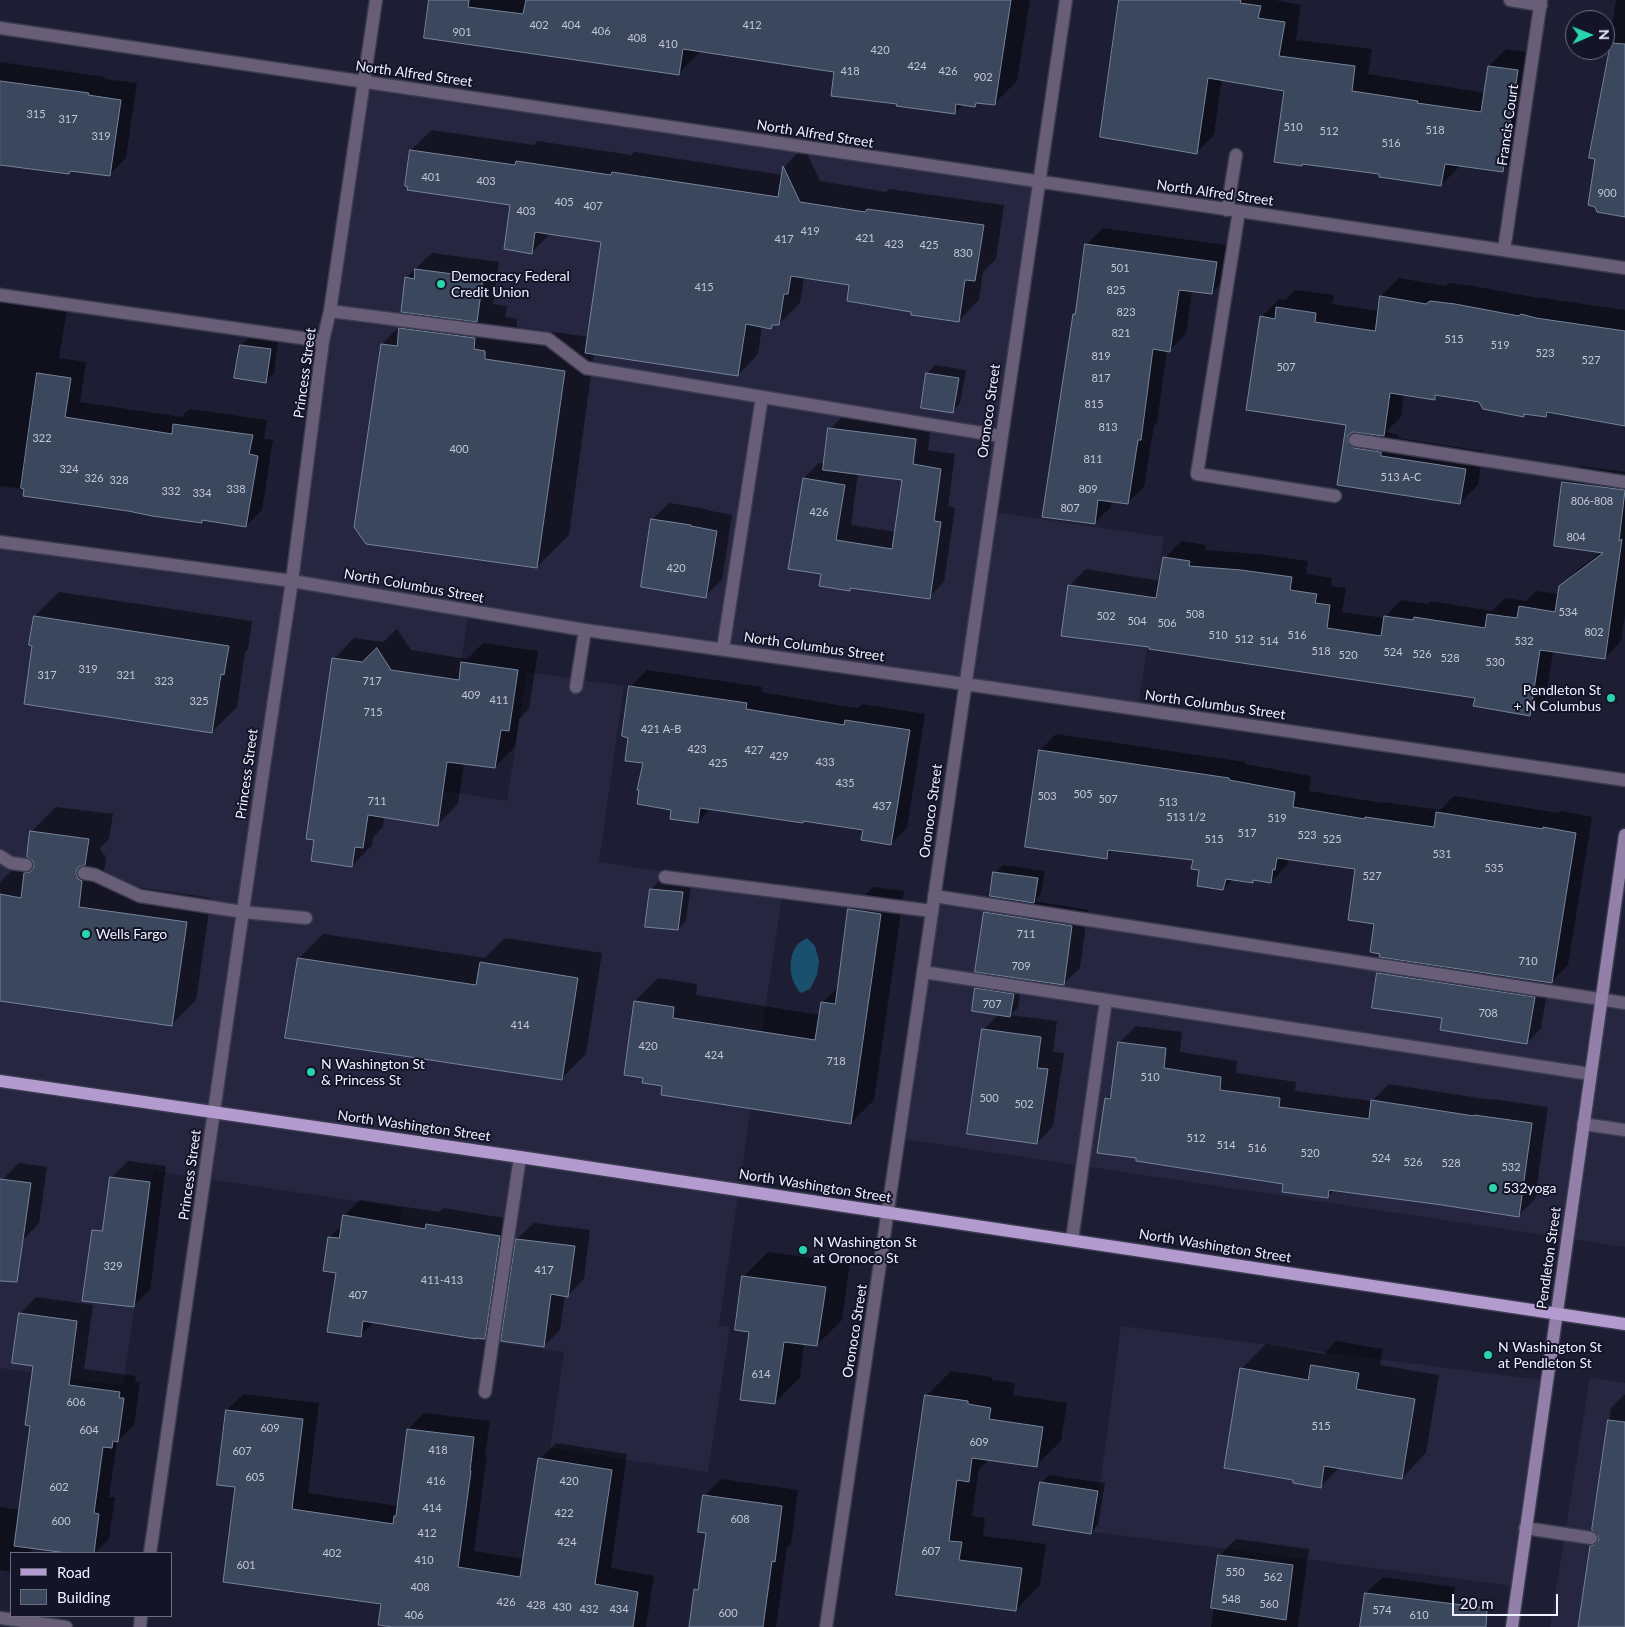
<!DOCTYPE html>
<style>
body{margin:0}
#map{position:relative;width:1625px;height:1627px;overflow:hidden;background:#1d1e33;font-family:Lato,sans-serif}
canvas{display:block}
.legend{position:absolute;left:10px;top:1552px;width:162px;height:65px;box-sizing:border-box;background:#141429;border:1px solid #6c6c7f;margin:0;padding:6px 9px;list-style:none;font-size:15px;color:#eff0ff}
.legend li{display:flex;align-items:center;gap:10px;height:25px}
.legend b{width:25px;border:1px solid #6c6c7f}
.north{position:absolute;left:1565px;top:10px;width:50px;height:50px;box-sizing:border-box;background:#141429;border:1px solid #6c6c7f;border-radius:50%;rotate:89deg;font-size:14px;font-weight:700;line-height:20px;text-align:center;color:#eff0ff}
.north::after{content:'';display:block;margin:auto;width:18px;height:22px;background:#29d5ac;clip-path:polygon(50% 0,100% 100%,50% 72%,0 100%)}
.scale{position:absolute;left:1452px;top:1594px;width:106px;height:22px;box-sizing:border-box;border:2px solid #eff0ff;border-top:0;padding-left:6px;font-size:15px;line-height:18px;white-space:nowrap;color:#eff0ff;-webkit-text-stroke:4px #141429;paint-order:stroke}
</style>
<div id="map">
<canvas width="1625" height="1627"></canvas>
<ul class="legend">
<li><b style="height:6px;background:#b39bd0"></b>Road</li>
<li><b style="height:14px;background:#3a475d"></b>Building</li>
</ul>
<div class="north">N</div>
<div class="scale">20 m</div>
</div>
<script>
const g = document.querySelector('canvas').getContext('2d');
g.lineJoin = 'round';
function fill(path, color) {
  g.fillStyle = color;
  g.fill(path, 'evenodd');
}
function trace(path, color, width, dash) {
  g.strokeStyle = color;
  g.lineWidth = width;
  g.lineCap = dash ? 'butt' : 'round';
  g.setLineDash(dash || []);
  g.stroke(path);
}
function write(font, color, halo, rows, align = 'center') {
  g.font = font + ' Lato,sans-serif';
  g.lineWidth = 4;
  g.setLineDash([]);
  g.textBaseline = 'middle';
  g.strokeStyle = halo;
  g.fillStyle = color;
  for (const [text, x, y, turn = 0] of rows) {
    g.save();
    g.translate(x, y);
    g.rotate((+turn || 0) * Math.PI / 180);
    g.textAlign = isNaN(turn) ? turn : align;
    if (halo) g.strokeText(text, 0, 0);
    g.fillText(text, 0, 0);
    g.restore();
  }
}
const built = new Path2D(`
 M368,82l674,100 -48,330 170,25 -26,171 -669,-99 -27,182 65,10 20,-129 97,14 -25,176 184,27 -64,436 11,2 -22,145 -158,-24 14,-96 -179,-26 17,-118 -248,-37 -31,215 -123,-18v-831l294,44z
 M938,899l687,99v249l-722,-108z
 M1121,1326l428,55 -27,206 -428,-55z
 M1590,1377l35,6v244h-75z`);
const water = new Path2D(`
 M807,938l8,8 4,15 -2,14 -7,14 -9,4c-12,-12 -14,-34 -4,-48 2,-3 7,-5 10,-7z`);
const shadow = new Path2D(`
 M431,0h599l-13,81 -23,23 -15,-2 -4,4 -11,-2 -10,9 -56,-10 -62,-32 -134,-21 -23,23z
 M1121,0h154l26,5 -5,35 76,9 -4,25 117,19 4,-27 17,-17 28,4 -14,100 -17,17 -44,-6 -1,4 -17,17 -60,-12 -78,-10 -1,2 -16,-75 -64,-11 -8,56 -17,17z
 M1616,0h9v215l-15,-164 -2,-1z
 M0,62l105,15 -1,2 33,4 -11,75 -17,17 -37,-5 -3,3 -69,-10z
 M432,130l102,15 3,-4 95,14 2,-3 148,23 2,-8 20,-20 16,34 66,11 3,-3 115,16 -8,54 -13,13 -4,28 -21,21 -46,-10 -61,-27 -47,-7 -4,26 -21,21h-4l-4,3 -9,-1 -4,28 -20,21 -144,-22 -25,182 -32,32 -155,-223 32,-32 -8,-34 26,-25 67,9 -6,42 14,2 -2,11 12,2v8l72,10 14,-96 -52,-8 -19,19 -21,-48 -100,-54z
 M1103,228l130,18 -5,30 -16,17 -20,-3 -6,44 -16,16h-3l-10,73 -3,3 -10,61 -17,16 -16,-2v6l-17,16 -20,-208 2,-3 11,-68z
 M1399,278l46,8 4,-3 24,3 66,12 1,-1 15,3 70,10v115l-75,-13 -4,4 -20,-3 -3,2 -43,-14 -41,-7 -5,5 -30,-5 -3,23 -15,15 13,3 -1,3 85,13 -5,34 -19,18 -121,-19 10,-60 -87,-107 18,-18 6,1 10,-10 39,5 -2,9 47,7 2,-15z
 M0,299l67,10 -8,49 27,4 -6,40 101,15 9,-8 77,11 -3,19 9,1 -11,70 -16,16 -42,-7 -3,3 -176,-33 -25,-3z
 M249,338l29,4 -4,31 -8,8 -25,-36z
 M935,365l31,5 -6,33 -7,8 -30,-4 5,-34z
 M845,414l86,10 -3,26 27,4 -7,52 7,2 -11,74 -15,15 -77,-10 -3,3 -27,-17 -18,-95 15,-15 6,1 5,-35zM858,473l45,6 -7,53 -45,-7z
 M1580,466l45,6v143l-4,26 -16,17 -52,-7 -7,47 -17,17 -53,-18 -407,-111 17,-17 75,12 4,-23 16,-17 25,4 -1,5 53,4 50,7 -2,13 26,4 -1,8 15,2 -4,24 42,6 17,-18 27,4 3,-3 61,10 13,-13 21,3 10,-10 23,3 1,-7 17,-17 24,-18 -38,-70z
 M669,503l38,6 -1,1 26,5 -10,65 -17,16 -53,-76z
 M59,592l193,29 -4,28 -3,3 -8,55 -25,25 -178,-87 1,-29z
 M397,629l14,21 56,9 16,-16 55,8 -9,58 -10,10 -4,28 -20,20 -31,-4 -6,41 -20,20 -54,-7 -1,10 -10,10 -1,8 -20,21 -18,-207 20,-21 29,4z
 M647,670l115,17v5l81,14 15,2 4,-4 63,10 -18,114 -16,16 -27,-15 -153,-21 -13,14 -25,-13 -43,-72v-50z
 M1056,734l189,28v2l66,12 -2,15 73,12 1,-1 57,8 14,-14 105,17 2,-2 31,6 -24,148 -16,16h-3l-8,47 -14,15 -83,-26 -66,-44 16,-15 -19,-35 -19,-55 -68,-10 -1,7 -16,17 -16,-3 -2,3 -20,-3 -10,10 -22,-20 -7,-10 -80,-10 -8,8 -66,-107z
 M56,807l57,7 -4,25 -9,9 3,6 3,2 -3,26 108,16 -15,102 -24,24 -172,-24v-118l13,-13 15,2 7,-7 -1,-3 -6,-5 4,-25z
 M1003,865l42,6 -4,23 -7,7 54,9 -8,58 -17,16 -78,-71 16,-16 -6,-24z
 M659,881l32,4 -5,36 -8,8 -26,-40z
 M873,887l31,4 -30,209 -23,23 -187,-38 -19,-8 -10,-76 23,-23 39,6 -1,11 124,20 2,-12 17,-17 10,-76z
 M323,934l162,24 20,-20 97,15 -16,101 -25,25 -262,-121z
 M984,981l37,5 -3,22 -8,7 47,6 -4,31 11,1 -11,73 -16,17 -54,-113 16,-16 -23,-25z
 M1136,1026l46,6 -2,20 57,9 -1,12 60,9 -1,9 77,10 17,-17 102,16 1,-1 56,8 -13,92 -17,17 -183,-26 -8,7 -43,-14 -178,-84 7,-7 6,-49z
 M128,1161l38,5 -16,124 -17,16 -22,-128z
 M19,1163l28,4 -8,56 -16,17 -23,-4v-41l2,-15z
 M360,1200l79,12 5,-4 72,12 -15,101 -17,17 -109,-17 -15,15 -22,-64 -8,-35 13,-13 1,-8z
 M534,1223l56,7 -6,49 -16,16h-3l-5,35 -16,16 -27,-107z
 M768,1252l82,11 -8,57 -25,25 -13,-2 -4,35 -25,24 -25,-71 -6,-55z
 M36,1297l57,8 -9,64 52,7 -1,6h5l-6,43 -17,17 -8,55h6l-6,42 -14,14h-19l-44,-6 -1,6h-20v19l-11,-2v-63l20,3 12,-85 2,-60 -14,-51z
 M1336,1341l47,8 -3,16 59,10 -13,78 -24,25 -63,-10 -18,18 -80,-117 25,-25 58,10z
 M951,1371l41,6v3l23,3 -2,12 54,8 -6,38 -25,25 -46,-7 -11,10 -7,47 13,2 -2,18 63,8 -6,41 -24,25 -118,-16 29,-199z
 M244,1394l75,9 -11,90 90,13 10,-77 16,-16 66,8 -5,34h2l-13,96 50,8 16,-100 16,-16 71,11 -16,114 43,8 -8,51h-244l-20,-24 -145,-117 -18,-2 8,-74z
 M1625,1394v233h-46l12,-80 9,-9v-4l-7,-5 18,-121z
 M1049,1475l56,8 -7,42 -8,8 -49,-50z
 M721,1479l77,11 -7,54 -4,4 -11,79h-86l5,-37 5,-5 7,-53 -3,-36z
 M1236,1539l73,10 -11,78h-87l9,-72z
 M1383,1577l72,10 -6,40h-88l5,-34z`);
const building = new Path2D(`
 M429,0h40l-1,7 55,7 3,-14h485l-16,105 -19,-2 -1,4 -19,-3 -1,10 -59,-8 1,-2 -66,-8 3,-24 -151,-23 -4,26 -255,-37z
 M1119,0h122l-1,3 21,3 -3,12 27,4 -6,34 76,10 -3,25 66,10 -1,2 64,9 7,-46 30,4 -15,102 -58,-8 -4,22 -62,-9v-3l-77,-10v2l-28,-4 10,-71 -76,-13 -11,76 -97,-17z
 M1611,43l14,1v173l-28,-5 -2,-5 -7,-2 7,-46 -6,-1z
 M0,81l89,12 -1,2 33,5 -11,76 -40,-5 -1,3 -69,-9z
 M410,150l105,15 1,-4 95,14 1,-3 166,25 5,-31 17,36 65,10 2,-3 117,16 -9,56 -10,-1 -6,42 -48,-7v-3l-64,-11 2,-16 -58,-9 -3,18h-4l-5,31h-7l-1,4 -25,-5 -8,52 -153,-23 16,-111 -66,-10 -3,22 -28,-5 6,-44 -103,-15 1,-3 -3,-1z
 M1085,244l132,18 -5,32 -33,-4 -9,62 -17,-3 -12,91h-3l-10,64 -30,-4 -3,24 -53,-7 31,-203h2z
 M415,269l68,9 -6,44 -76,-10 4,-35 9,2z
 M1380,296l46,8 4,-3 25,3 64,12 2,-2 15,4 89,13v95l-78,-14 -1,5 -22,-3v3l-41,-8 -4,-7 -44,-7v5l-45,-7 -6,43 -31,-4 -5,3v8l6,5 27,4v4l85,13 -6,35 -123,-19 9,-60 -100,-15 14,-94 15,3 1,-12 40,6 -1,9 60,9z
 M399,328l76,10 -1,11 11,2v8l80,12 -28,197 -171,-24 -12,-17 27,-183 16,2z
 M240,345l31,4 -5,34 -32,-5z
 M37,373l34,5 -6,39 107,17 1,-10 80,11 -4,19 9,2 -12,71 -44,-7v3l-50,-7 -24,-5 -105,-15 1,-7 -3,-1z
 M926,373l33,5 -6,35 -32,-5z
 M828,428l88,11 -3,25 28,5 -7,52 7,1 -11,77 -80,-11v3l-31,-5 2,-12 -33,-5 15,-91 42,7 -9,55 56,9 10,-69 -79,-10z
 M1562,482l63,8 -6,51 3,-2 -17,120 -65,-9 -10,66 -57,-10 2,-8 -326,-49v-2l-88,-11 7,-51 88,13 7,-41 27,4 -1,5 52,4 51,7 -2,13 27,4 -2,9 15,2 -3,23 54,8 3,-20 29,4 1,-3 71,11 2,-14 30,4 2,-12 36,6 4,-26 44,-33 -49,-7z
 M651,519l40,6v1l26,5 -11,67 -65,-11z
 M34,616l195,30 -5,29 -3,-1 -9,59 -188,-29 8,-58 -3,-1z
 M377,648l14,22 68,10 2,-18 57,8 -9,61 -8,-1 -6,38 -48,-6 -9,64 -70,-11 -5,33 -8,-1 -3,20 -41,-6 3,-21 -8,-1 26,-181 30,4z
 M629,686l118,17 -1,6 80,13 18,3 1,-5 65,10 -19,115 -30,-5 2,-10 -60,-9v2l-103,-15 -2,15 -28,-4 1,-9 -34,-6 2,-14h-2l6,-27 -18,-2 3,-23 -6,-2z
 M1039,750l190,28v2l66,12 -2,15 72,12v-2l69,10 2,-15 107,17v-2l33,6 -24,150 -173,-26 1,-3 -10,-2 4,-28 -26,-4 7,-51 -78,-11 -2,12 -2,-1 -2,14 -18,-3v3l-27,-4 -3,11 -26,-4 2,-16 -8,-1 2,-9 -85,-10 -1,9 -82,-12z
 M30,831l59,8 -4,26 -7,2 -2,5 2,7 4,2 -3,26 108,15 -15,104 -172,-25v-107l21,4 3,-25 6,-1 4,-5 -1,-6 -6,-4z
 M993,872l45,6 -4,25 -44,-7z
 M650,889l33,3 -5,38 -33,-3z
 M848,909l33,5 -30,210 -190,-29 1,-9 -20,-3 1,-5 -19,-3 10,-74 40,6 -1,11 142,22 6,-38 14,2z
 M984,912l88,14 -8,59 -89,-13z
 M298,958l178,27 4,-23 98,16 -16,102 -277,-42z
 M1377,973l158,24 -8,47 -87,-14 2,-12 -70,-10z
 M975,988l39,6 -4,23 -38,-6z
 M982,1029l59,8 -4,31 11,1 -11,75 -70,-10z
 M1118,1042l48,6 -2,20 57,9 -1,13 60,8 -1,9 90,12 2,-19 103,16v-1l58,8 -13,94 -77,-12 -113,-15 -1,8 -46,-6 1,-8 -147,-23v-3l-39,-5 8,-55 5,1z
 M110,1177l40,5 -16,125 -52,-6 10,-71 10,1z
 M0,1179l31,4 -14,99 -17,-1z
 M343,1215l82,14 1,-5 74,12 -15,103 -9,-1v1l-113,-18 -2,16 -34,-5 9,-59 -13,-2 5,-34 11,1z
 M516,1239l59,7 -7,51 -17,-3 -7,53 -43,-6z
 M742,1276l84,11 -9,59 -33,-4 -9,62 -35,-4 9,-68 -14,-2z
 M19,1313l58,8 -8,64 51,7 -1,6h5l-6,44 -5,-1 -1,7 -9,-1 -9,66 5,1 -5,39h-27l-53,-7 16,-120 -5,-1 8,-59 -21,-3z
 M1311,1365l48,8 -3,16 59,10 -13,80 -78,-13 -3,22 -28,-5v-3l-69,-12 16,-100 68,12z
 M925,1395l43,6v3l23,4 -2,11 54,8 -6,40 -65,-9 -3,24 -12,-2 -4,30 -4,31 13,1 -3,18 63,8 -6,43 -120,-16z
 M226,1410l77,9 -11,90 101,15 1,-8h2l11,-87 67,8 -4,34h1l-13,96 62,10 18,-119 74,12 -17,114 43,8 -5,35h-240l-15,-2 3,-21 -158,-22 12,-95 -18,-2z
 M1608,1420l17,2v205h-47l12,-81 4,-1 5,-5 -1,-5 -6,-5z
 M1040,1482l58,9 -7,43 -58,-9z
 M703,1495l79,11 -7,56 -3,-1 -9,66h-74l5,-38 4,1 8,-57 -8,-1z
 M1218,1555l75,10 -7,55 -75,-12z
 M1365,1593l122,15 -1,19h-126z`);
const lane = new Path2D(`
 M1510,0l31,5
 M1227,210l9,-55
 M1239,211l-42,263 138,22
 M1504,250l37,-250
 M0,295l323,46
 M330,311l218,28 38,29 414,68
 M1355,440l270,42
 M723,649l39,-252
 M576,687l9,-57
 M0,856l11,7 15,2
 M84,873l11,2 45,21 103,16 63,6
 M665,877l267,34
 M934,896l691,107
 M923,972l667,102
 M1583,1124l42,6
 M1072,1240l34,-240
 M485,1392l35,-235
 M1525,1528l66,10`);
const street = new Path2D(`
 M0,28l1625,240
 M0,542l292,39 293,49 380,54 660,96
 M150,1553l114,-787 28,-185 31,-240 7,-30 46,-311
 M0,1618l66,9
 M140,1627l1,-11
 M826,1627c82,-542 159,-1085 240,-1627`);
const secondary = new Path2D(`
 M1512,1627l113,-792`);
const primary = new Path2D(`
 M0,1081l520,76 1105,167`);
const markers = [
 [441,284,5,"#29d5ac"],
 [1611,698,5,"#29d5ac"],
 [86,934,5,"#29d5ac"],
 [311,1072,5,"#29d5ac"],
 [1493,1188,5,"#29d5ac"],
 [803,1250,5,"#29d5ac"],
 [1488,1355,5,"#29d5ac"]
];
const numberNames = [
 ["402",539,25],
 ["404",571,25],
 ["412",752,25],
 ["406",601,31],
 ["901",462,32],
 ["408",637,38],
 ["410",668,44],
 ["420",880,50],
 ["424",917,66],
 ["418",850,71],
 ["426",948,71],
 ["902",983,77],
 ["315",36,114],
 ["317",68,119],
 ["510",1293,127],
 ["518",1435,130],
 ["512",1329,131],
 ["319",101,136],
 ["516",1391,143],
 ["401",431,177],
 ["403",486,181],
 ["900",1607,193],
 ["405",564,202],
 ["407",593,206],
 ["403",526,211],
 ["419",810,231],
 ["421",865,238],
 ["417",784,239],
 ["423",894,244],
 ["425",929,245],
 ["830",963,253],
 ["501",1120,268],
 ["415",704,287],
 ["825",1116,290],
 ["823",1126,312],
 ["821",1121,333],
 ["515",1454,339],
 ["519",1500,345],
 ["523",1545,353],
 ["819",1101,356],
 ["527",1591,360],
 ["507",1286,367],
 ["817",1101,378],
 ["815",1094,404],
 ["813",1108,427],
 ["322",42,438],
 ["400",459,449],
 ["811",1093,459],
 ["324",69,469],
 ["513 A-C",1401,477],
 ["326",94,478],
 ["328",119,480],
 ["338",236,489],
 ["809",1088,489],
 ["332",171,491],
 ["334",202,493],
 ["806-808",1592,501],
 ["807",1070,508],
 ["426",819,512],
 ["804",1576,537],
 ["420",676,568],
 ["534",1568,612],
 ["508",1195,614],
 ["502",1106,616],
 ["504",1137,621],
 ["506",1167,623],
 ["802",1594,632],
 ["510",1218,635],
 ["516",1297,635],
 ["512",1244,639],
 ["514",1269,641],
 ["532",1524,641],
 ["518",1321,651],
 ["524",1393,652],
 ["526",1422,654],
 ["520",1348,655],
 ["528",1450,658],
 ["530",1495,662],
 ["319",88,669],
 ["317",47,675],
 ["321",126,675],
 ["323",164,681],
 ["717",372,681],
 ["409",471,695],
 ["411",499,700],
 ["325",199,701],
 ["715",373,712],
 ["421 A-B",661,729],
 ["423",697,749],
 ["427",754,750],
 ["429",779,756],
 ["433",825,762],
 ["425",718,763],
 ["435",845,783],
 ["505",1083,794],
 ["503",1047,796],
 ["507",1108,799],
 ["711",377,801],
 ["513",1168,802],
 ["437",882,806],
 ["513 1/2",1186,817],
 ["519",1277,818],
 ["517",1247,833],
 ["523",1307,835],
 ["515",1214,839],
 ["525",1332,839],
 ["531",1442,854],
 ["535",1494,868],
 ["527",1372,876],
 ["711",1026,934],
 ["710",1528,961],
 ["709",1021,966],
 ["707",992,1004],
 ["708",1488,1013],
 ["414",520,1025],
 ["420",648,1046],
 ["424",714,1055],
 ["718",836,1061],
 ["510",1150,1077],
 ["500",989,1098],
 ["502",1024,1104],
 ["512",1196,1138],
 ["514",1226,1145],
 ["516",1257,1148],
 ["520",1310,1153],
 ["524",1381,1158],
 ["526",1413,1162],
 ["528",1451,1163],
 ["532",1511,1167],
 ["329",113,1266],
 ["417",544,1270],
 ["411-413",442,1280],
 ["407",358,1295],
 ["614",761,1374],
 ["606",76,1402],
 ["515",1321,1426],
 ["609",270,1428],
 ["604",89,1430],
 ["609",979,1442],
 ["418",438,1450],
 ["607",242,1451],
 ["605",255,1477],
 ["416",436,1481],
 ["420",569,1481],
 ["602",59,1487],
 ["414",432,1508],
 ["422",564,1513],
 ["608",740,1519],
 ["600",61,1521],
 ["412",427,1533],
 ["424",567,1542],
 ["607",931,1551],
 ["402",332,1553],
 ["410",424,1560],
 ["601",246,1565],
 ["550",1235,1572],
 ["562",1273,1577],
 ["408",420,1587],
 ["548",1231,1599],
 ["426",506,1602],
 ["560",1269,1604],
 ["428",536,1605],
 ["430",562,1607],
 ["432",589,1609],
 ["434",619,1609],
 ["574",1382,1610],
 ["600",728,1613],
 ["406",414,1615],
 ["610",1419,1615]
];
const streetNames = [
 ["North Alfred Street",414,74,8],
 ["Francis Court",1508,125,-82],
 ["North Alfred Street",815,134,9],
 ["North Alfred Street",1215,193,8],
 ["Princess Street",305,373,-82],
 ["Oronoco Street",989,411,-82],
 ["North Columbus Street",414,586,10],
 ["North Columbus Street",814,647,8],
 ["North Columbus Street",1215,705,8],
 ["Princess Street",247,774,-82],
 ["Oronoco Street",931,811,-82],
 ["North Washington Street",414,1126,8],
 ["Princess Street",190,1175,-82],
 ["North Washington Street",815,1186,9],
 ["North Washington Street",1215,1246,9],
 ["Pendleton Street",1549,1258,-82],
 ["Oronoco Street",855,1331,-81]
];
const poiNames = [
 ["Democracy Federal",451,276],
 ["Credit Union",451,292],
 ["Pendleton St",1601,690,"right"],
 ["+ N Columbus",1601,706,"right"],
 ["Wells Fargo",96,934],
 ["N Washington St",321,1064],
 ["& Princess St",321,1080],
 ["532yoga",1503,1188],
 ["N Washington St",813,1242],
 ["at Oronoco St",813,1258],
 ["N Washington St",1498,1347],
 ["at Pendleton St",1498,1363]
];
fill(built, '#262641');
fill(water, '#1a4f6d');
fill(shadow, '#0007');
fill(building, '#3a475d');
trace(building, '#75849c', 1);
trace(lane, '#3a3b50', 15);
trace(street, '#3a3b50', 15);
trace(secondary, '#3a3b50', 15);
trace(primary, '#3a3b50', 15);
trace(lane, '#695e77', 12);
trace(street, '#695e77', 12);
trace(secondary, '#9280a9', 12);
trace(primary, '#b39bd0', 12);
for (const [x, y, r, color] of markers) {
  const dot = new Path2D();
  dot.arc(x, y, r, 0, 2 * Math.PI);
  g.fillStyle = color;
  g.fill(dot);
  trace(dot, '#141429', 2);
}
write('11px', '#c2c6d6', null, numberNames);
write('14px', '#eff0ff', '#141429', streetNames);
write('14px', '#eff0ff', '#141429', poiNames, 'left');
</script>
